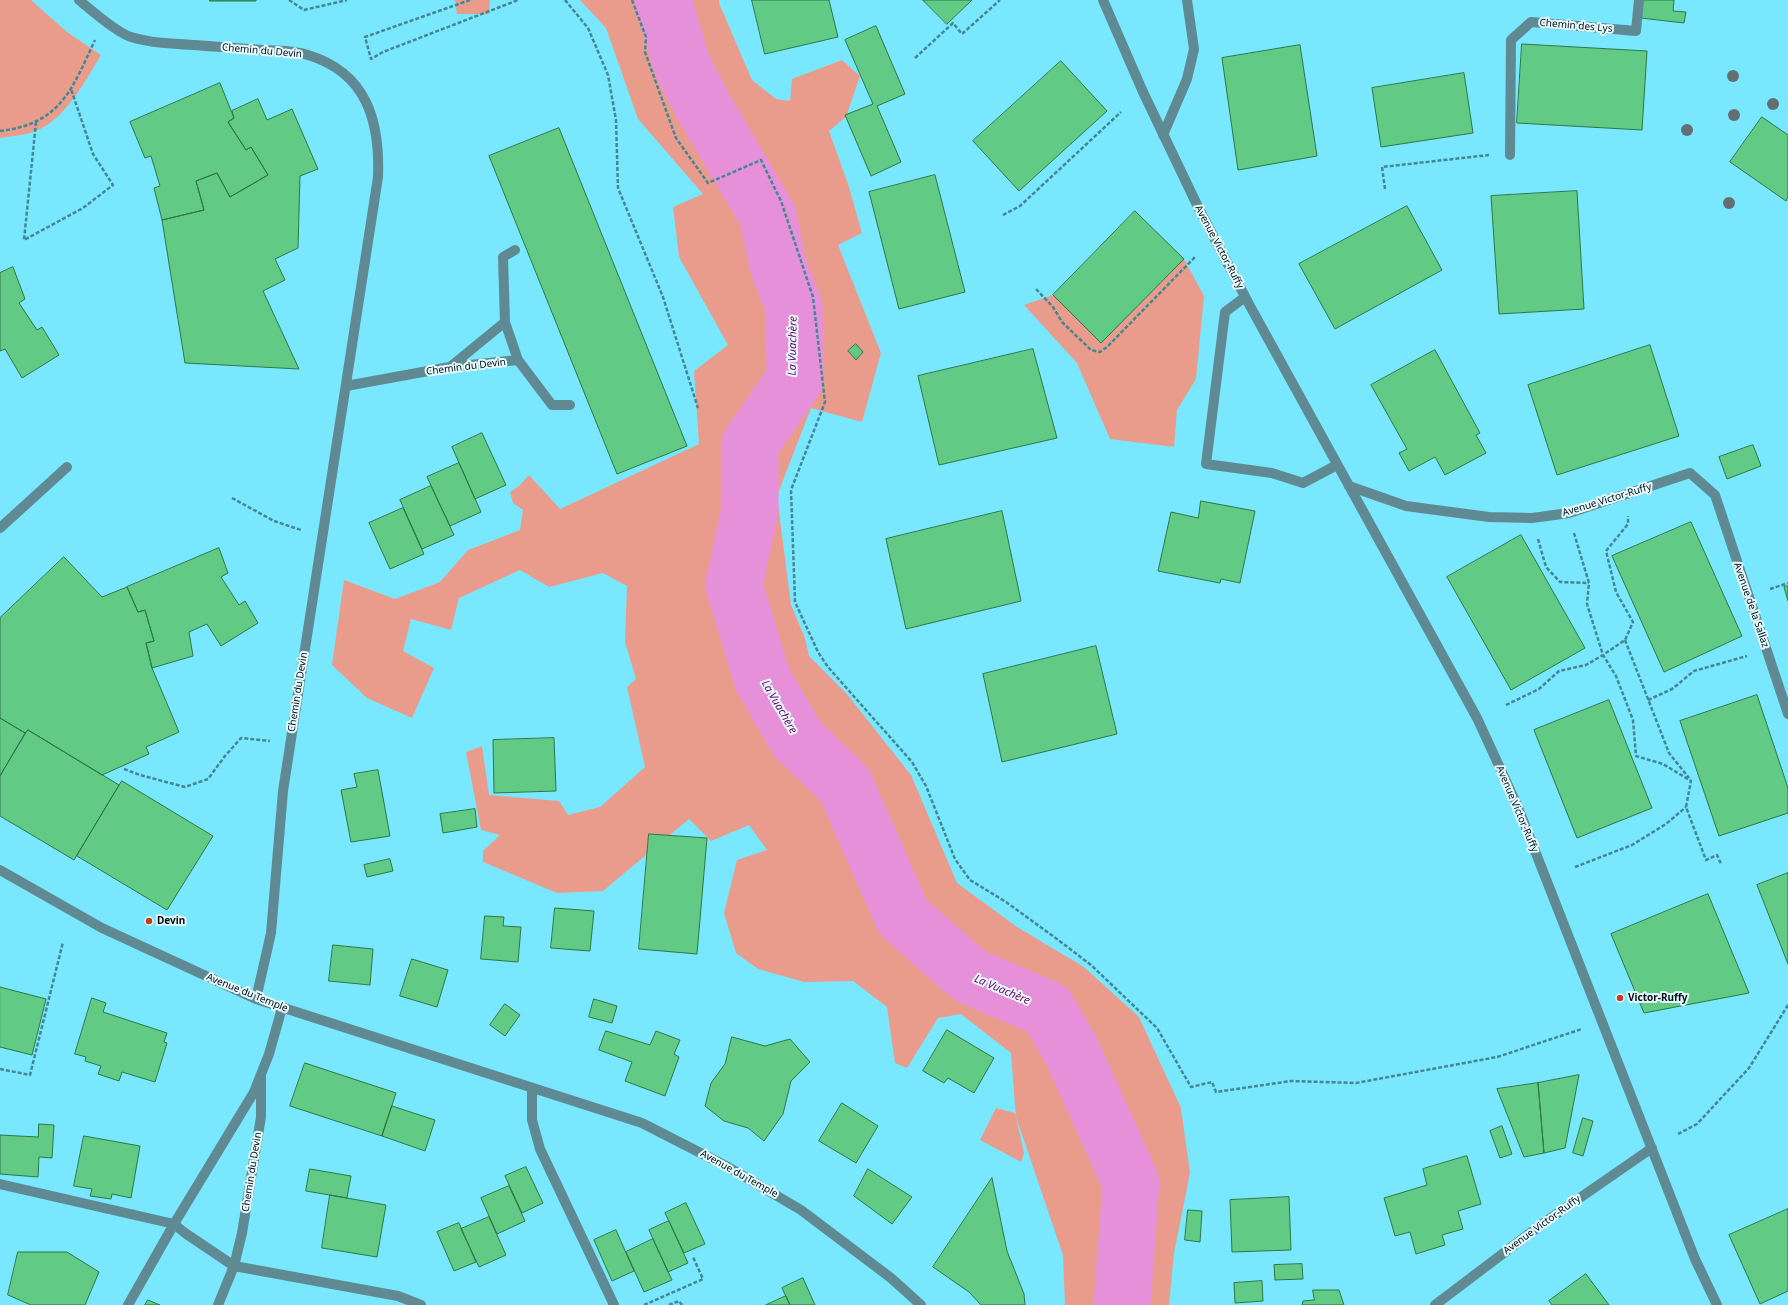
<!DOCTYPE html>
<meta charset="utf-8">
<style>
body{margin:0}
canvas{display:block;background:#79e7fd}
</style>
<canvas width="1788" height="1305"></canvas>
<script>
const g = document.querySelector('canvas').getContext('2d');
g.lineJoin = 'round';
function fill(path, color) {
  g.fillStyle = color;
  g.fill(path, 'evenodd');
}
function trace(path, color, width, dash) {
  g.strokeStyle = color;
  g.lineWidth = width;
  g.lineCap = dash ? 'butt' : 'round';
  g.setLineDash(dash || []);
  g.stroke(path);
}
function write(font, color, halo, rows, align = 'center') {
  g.font = font + ' "Noto Sans",sans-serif';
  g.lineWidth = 4;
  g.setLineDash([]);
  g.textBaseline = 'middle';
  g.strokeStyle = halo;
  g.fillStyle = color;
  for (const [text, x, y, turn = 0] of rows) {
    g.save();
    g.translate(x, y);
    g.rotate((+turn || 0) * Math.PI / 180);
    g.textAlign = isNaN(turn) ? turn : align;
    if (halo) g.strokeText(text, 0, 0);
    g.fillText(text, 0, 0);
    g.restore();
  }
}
const green = new Path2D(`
 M0,0h31l36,32 34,23c-15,25 -33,59 -59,73 -13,7 -28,8 -42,10z
 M455,0h35l-1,14h-32z
 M580,0h139v3l33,77 24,19 14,2 2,-22 50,-19 18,16 -14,41 -17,14 19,53 14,49 -24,12 43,108 -19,69 -51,-14 -34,88 14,109 14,33 4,18 37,37 65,82 46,108 60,44 67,40 55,50 42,91 9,65 -16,80 -5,52h-104l-2,-50 -47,-138 -5,-64 -50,-39 -23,4 -31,50 -12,-5 -8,-56 -34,-26 -49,1 -46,-13 -22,-16 -12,-40 13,-53 30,-10 -18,-25 -38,16 -22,-22 -86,72 -46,2 -74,-31v-11l17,-16 -19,-5 -15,-78 16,-6 7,49 70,6 9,14 32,-8 45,-40 -18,-80 9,-8 -11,-37 2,-56 -24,-13 -54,14 -29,-17 -61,28 -8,32 -40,-11 -8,32 31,17 -22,50 -45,-20 -35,-33 12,-85 51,19 45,-17 28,-32 52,-20 3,-20 -10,-7 -3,-11 9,-6 10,-11 31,34 139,-65 -5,-73 34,-26 -49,-88 -6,-50 30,-13 -65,-75 -32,-91z
 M1184,259l20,37 -8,83 -19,31 -3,37 -64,-8 -33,-76 -53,-58 29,-10 48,48z
 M996,1108l19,5 9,40 -3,9 -41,-22z`);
const river = new Path2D(`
 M663,0l19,65 21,41 65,110 10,50 16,41 1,72 -45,65v65l-16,76 28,93 35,61 48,46 58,132 67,59 77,33 24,41 60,133 -9,122`);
const building = new Path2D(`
 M210,0h46v1h-46z
 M752,0h77l9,37 -73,17z
 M923,0h49l-25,24z
 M1643,0h31l-1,11 13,1 -2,11 -43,-5z
 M876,26l29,68 -28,12 24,56 -30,14 -26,-61 28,-11 -28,-64z
 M1522,44l125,7 -5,79 -125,-7z
 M1300,45l17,111 -79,14 -16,-112z
 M1061,61l46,50 -88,80 -46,-50z
 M1464,73l9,60 -92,14 -9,-59z
 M220,83l14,35 -6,4 18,28 5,-3 17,28 -38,22 -13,-24 -21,8 8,29 -42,10 -8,-32 6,-2 -9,-30 -6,2 -15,-36z
 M258,99l9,21 25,-11 26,60 -18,7 -2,72 -23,11 10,21 -22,11 36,78 -114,-6 -23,-143 42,-10 -8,-29 21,-8 13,24 38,-22 -17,-28 -5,3 -18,-28 6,-4 -2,-7z
 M1762,117l26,18v62l-2,4 -56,-39z
 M559,128l128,318 -70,28 -128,-318z
 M935,175l30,117 -66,17 -30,-117z
 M1577,191l7,118 -85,5 -8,-118z
 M1407,206l35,64 -107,59 -36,-65z
 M1135,211l49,48 -83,84 -48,-48z
 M13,267l12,32 -6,4 18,27 5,-3 17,28 -37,23 -17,-29 -5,2v-78z
 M856,344l7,8 -7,8 -8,-9z
 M1650,345l29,91 -122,39 -29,-90z
 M1033,349l24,89 -118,27 -21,-89z
 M1435,350l45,83 -4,2 10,18 -41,22 -10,-18 -26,14 -10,-18 8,-4 -36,-64z
 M482,433l24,52 -31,14 -23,-52z
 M1753,445l8,21 -34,13 -8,-22z
 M459,463l22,49 -31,14 -23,-49z
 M431,486l23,49 -32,14 -22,-49z
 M1201,501l54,10 -15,72 -19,-4 -1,4 -62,-12 13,-59 27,6z
 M403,508l21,46 -34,15 -21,-46z
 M1002,511l19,90 -115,28 -20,-90z
 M1691,522l51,114 -78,36 -52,-116z
 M1521,535l64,113 -74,42 -64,-113z
 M219,548l9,25 -7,4 18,28 6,-4 13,22 -37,23 -14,-22 -18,8 4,24 -41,12 -6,-25 8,-2 -9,-31 -7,2 -11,-25z
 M64,557l38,40 25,-10 11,25 7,-2 9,31 -8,2 6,25 27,64 -33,15 3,7 -47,21 -74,-45 -3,3 -25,-15v-100z
 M1788,586v15l-4,-14z
 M1096,646l21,88 -115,28 -19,-88z
 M1757,695l31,93v25l-69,23 -39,-115z
 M1609,700l43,108 -75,30 -43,-108z
 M0,718l25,15 -25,43z
 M28,730l91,55 -45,75 -74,-44v-40z
 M554,738l2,53 -62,2 -1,-53z
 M378,770l12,66 -39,6 -10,-52 16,-3 -3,-13z
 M122,781l91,55 -46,74 -90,-54z
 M475,809l2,18 -34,6 -3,-19z
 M649,834l58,4 -10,116 -58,-5z
 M390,859l3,12 -26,6 -3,-12z
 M1788,873v91l-31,-79z
 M1708,894l41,99 -105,20 -33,-79z
 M555,908l39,3 -4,40 -39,-3z
 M485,916l19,1 -1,9 18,1 -3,35 -37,-3z
 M333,945l40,4 -3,36 -41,-4z
 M412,959l36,11 -11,37 -37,-11z
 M0,987l46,12 -14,56 -32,-8z
 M92,998l14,5 -3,9 64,21 -3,9 3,1 -12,39 -33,-10 -3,9 -21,-7 3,-8 -16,-5 1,-4 -11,-3z
 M594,999l23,7 -5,17 -23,-6z
 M505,1004l15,11 -15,21 -15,-11z
 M947,1030l47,28 -20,35 -26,-15 -4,5 -21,-12z
 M606,1031l44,14 6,-14 24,9 -6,14 5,3 -14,39 -40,-15 7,-19 -33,-12z
 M732,1037l33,9 25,-7 20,23 -19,19 -8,33 -19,27 -16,-13 -24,-7 -19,-15 6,-23 14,-19z
 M305,1063l91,30 -14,43 -92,-30z
 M1579,1075l-14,73 -21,5 -6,-70z
 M1538,1083l6,70 -20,4 -27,-68z
 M842,1103l36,23 -22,37 -37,-22z
 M392,1106l43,14 -10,31 -43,-15z
 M1583,1118l10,3 -10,35 -10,-3z
 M39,1124l15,1 -2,33 -13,-1 -1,20 -38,-3v-39l38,2z
 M1502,1126l10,28 -12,4 -10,-27z
 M84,1136l56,10 -9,52 -19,-4 -1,5 -21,-3 2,-7 -18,-3z
 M1467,1156l14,48 -23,7 5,18 -21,6 3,10 -29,9 -6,-22 -15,4 -11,-38 43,-13 -4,-16z
 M526,1167l17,36 -21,10 -17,-37z
 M310,1169l41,7 -4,22 -41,-7z
 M868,1169l44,28 -20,27 -38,-28z
 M992,1178l15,73 17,43 1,11h-44l-12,-13 -36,-25z
 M509,1186l16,35 -28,13 -16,-36z
 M330,1195l56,10 -9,52 -55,-9z
 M1289,1197l2,53 -59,2 -2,-52z
 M686,1203l19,41 -21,9 -19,-40z
 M1788,1209v82l-28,13 -31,-69z
 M1188,1210l14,1 -2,31 -15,-2z
 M489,1217l17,38 -27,12 -18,-38z
 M669,1221l19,42 -20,9 -19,-42z
 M459,1223l17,39 -22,9 -17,-39z
 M616,1230l18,41 -22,10 -18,-41z
 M653,1239l19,41 -28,12 -18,-40z
 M18,1252h49l32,20 -14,33h-54l-23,-10z
 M1302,1264l1,15 -28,1 -1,-15z
 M1586,1274l23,31h-57l-3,-4z
 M803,1278l12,27h-25l-8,-17z
 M1262,1281l1,20 -28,2 -1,-20z
 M1313,1290h26l5,15h-42l1,-4 11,-1z
 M786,1296l4,9h-24z
 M148,1300l12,5h-15z`);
const path = new Path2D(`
 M289,0l15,10 43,-10
 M470,0l-105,37 6,22 12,-7 135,-52
 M565,0l23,28 20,47 8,45 2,68 45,109 35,111
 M632,0l14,37 -1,15 31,86 32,45 53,-23 20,41 32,96 12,105 -34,88 4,112 23,50 10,15 84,95 14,24 29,73 15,21 36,22 51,37 34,26 66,63 34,59 21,-5 4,10 75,-11 65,2 141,-26 85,-28
 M915,58l38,-35 9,11 38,-34
 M36,122l-12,118 59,-32 30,-23 -20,-31 -22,-65
 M0,131c61,-7 72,-42 95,-91
 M1385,189l-3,-22 107,-12
 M1003,215l17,-9 101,-94
 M1036,289l17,18 9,15 29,28 9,2 7,-5 88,-90
 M232,498l42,23 27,9
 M1574,533l15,50 -2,21 16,51 13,21 17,44 3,36 27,8 28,17 -5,26 20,53 11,-5 4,9
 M1538,539l8,28 14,15 29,1
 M1770,589l18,-6
 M1625,640l44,113 20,25
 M1648,700l24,-11 22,-18 53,-15
 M1506,705l33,-16 20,-18 27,-6 17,-10 22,-15 8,-18 -17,-30 -10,-41 22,-27v-8
 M124,769l16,6 45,12 23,-8 17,-23 16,-18 29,3
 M1575,867l57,-22 34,-21 20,-17
 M0,1069l30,6 33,-133
 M1678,1134l19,-10 52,-56 39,-63
 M644,1305l59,-26 -10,-22
 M669,1305l10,-4 3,4`);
const service = new Path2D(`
 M1510,155l1,-115 20,-18 105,9 3,-31
 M1245,297l-20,15 -19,152 66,9 31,10 34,-18
 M0,528l67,-61
 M532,1088v32l8,29 74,156
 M0,1184l174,40 11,9 49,33 164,30 23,9
 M218,1305l16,-39 8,-33 19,-116v-40
 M1435,1305l107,-81 110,-76`);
const minor = new Path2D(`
 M79,0c12,10 38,33 52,37 20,6 42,7 63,8 23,2 46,3 69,5 15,1 31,0 45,5 59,18 72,66 70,122l-95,614 -12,142 -15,66
 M1163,135l24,-56 7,-30 -7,-49
 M518,360l34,45h18
 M450,367l55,-45
 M346,386l104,-19 68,-7 -13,-38 -2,-65 12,-7
 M1349,486l57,20 83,11 43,1 37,-5 121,-40 25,22 73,219
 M0,870l102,58 154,71 386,124 86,44 73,43 90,68 30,27
 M128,1305l46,-81 80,-132 15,-38 13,-46`);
const tertiary = new Path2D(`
 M1103,0l40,92 56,117 51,97 227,412 40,87 178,454 22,46`);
const trees = [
 [1733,76],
 [1773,104],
 [1734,115],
 [1687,130],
 [1729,203]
];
const markers = [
 [149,921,4,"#c53a21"],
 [1620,998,4,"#c53a21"]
];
const streetNames = [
 ["Chemin des Lys",1576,26,5],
 ["Chemin du Devin",262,51,5],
 ["Avenue Victor-Ruffy",1219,247,62],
 ["Chemin du Devin",466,367,-7],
 ["Avenue Victor-Ruffy",1607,500,-17],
 ["Avenue de la Sallaz",1751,605,71],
 ["Chemin du Devin",298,692,-81],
 ["Avenue Victor-Ruffy",1517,809,67],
 ["Avenue du Temple",247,993,22],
 ["Chemin du Devin",252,1172,-81],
 ["Avenue du Temple",739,1174,29],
 ["Avenue Victor-Ruffy",1542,1225,-36]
];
const poiNames = [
 ["Devin",157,921],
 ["Victor-Ruffy",1628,998]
];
const waterNames = [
 ["La Vuachère",793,346,-89],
 ["La Vuachère",779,707,60],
 ["La Vuachère",1002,990,23]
];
fill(green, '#ea9c8c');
trace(river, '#e790da', 57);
fill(building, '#61ca84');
trace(building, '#2d7747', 1);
trace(path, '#438795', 2.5, [4, 2]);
trace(service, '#608a93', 10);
trace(minor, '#608a93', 10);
trace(tertiary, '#608a93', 10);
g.fillStyle = '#646f74';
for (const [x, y] of trees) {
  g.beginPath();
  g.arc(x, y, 6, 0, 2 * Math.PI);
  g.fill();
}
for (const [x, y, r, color] of markers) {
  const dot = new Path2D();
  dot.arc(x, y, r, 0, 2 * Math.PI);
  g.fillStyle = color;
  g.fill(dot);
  trace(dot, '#e6fafe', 1.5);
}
write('10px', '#000f13', '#e6fafe', streetNames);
write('bold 10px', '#000f13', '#e6fafe', poiNames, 'left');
write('italic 11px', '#6f0067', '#e6fafe', waterNames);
</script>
